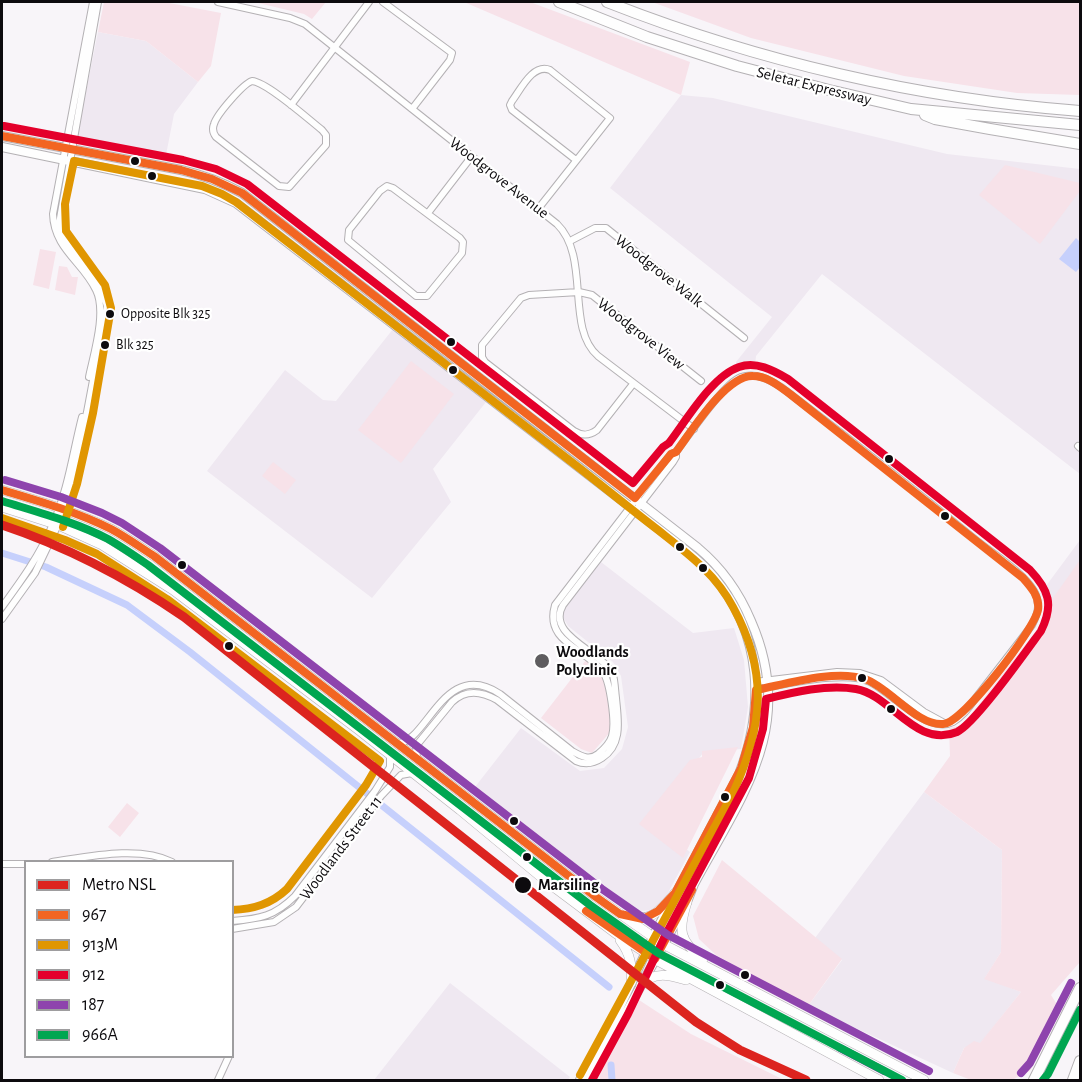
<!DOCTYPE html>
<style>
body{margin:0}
#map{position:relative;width:1082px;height:1082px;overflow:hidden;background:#f8f5f9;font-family:"Alegreya Sans",sans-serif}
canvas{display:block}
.frame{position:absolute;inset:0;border:3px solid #0d0b0e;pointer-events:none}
.legend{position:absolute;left:24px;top:860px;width:210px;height:198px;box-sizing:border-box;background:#fff;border:2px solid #9e9d9f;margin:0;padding:8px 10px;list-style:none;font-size:18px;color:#0d0b0e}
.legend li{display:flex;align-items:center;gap:12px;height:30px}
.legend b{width:30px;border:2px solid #9e9d9f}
</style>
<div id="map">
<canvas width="1082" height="1082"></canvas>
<div class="frame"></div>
<ul class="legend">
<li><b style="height:8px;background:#dc241f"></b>Metro NSL</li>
<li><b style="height:8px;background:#f26522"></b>967</li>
<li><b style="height:8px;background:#e09601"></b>913M</li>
<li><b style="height:8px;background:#e4002b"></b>912</li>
<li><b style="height:8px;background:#8e44ad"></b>187</li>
<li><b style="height:8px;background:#00a651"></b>966A</li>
</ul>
</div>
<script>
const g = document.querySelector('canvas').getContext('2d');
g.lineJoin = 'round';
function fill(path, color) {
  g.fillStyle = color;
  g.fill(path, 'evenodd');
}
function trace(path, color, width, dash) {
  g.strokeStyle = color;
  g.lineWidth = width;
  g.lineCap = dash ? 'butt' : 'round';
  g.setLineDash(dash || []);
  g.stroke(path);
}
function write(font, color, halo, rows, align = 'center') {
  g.font = font + ' "Alegreya Sans",sans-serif';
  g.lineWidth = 4.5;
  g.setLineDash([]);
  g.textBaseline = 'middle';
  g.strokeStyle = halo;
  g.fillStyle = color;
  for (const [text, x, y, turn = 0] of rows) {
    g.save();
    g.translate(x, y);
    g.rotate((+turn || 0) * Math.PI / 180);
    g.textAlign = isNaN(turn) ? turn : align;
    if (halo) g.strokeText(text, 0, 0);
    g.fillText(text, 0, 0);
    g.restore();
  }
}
const built = new Path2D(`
 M98,32l48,9 52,41 -24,32 -9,46 -83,-16 -5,-8z
 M681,95l32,3 234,56 133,15v305l-258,-200 -66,82 -1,10 -19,4v-8l36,-45 -162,-129z
 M393,329l93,73 -53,67 18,33 -79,96 -165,-127 78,-101 38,30 13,1z
 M1080,540v46l-17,25 -23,-17z
 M601,562l92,71 41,-5 10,32 4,47 -7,42 -38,4 -52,67 39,32 -27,50 -11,8 -14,1 -163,-124 46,-59 59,43 24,-3 18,-19 6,-22 -7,-51 -8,-14 -45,-36 -5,-9 2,-9z
 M924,792l78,58 -1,102 -16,26 36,14 -41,52 -16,4 -11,25 -145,-67 34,-46 -27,-22z
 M450,983l120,94 -2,3h-194z`);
const green = new Path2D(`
 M104,2h60l57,11 -10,53 -13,16 -52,-41 -48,-9z
 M254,2h72l-14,17 -8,-5z
 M464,2h66l160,60 -9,33z
 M652,2h428v93l-63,-2 -113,-17 -153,-38z
 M1005,165l75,18v8l-40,53 -61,-49z
 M40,249l16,3 -7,37 -16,-4z
 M59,266l8,1 5,10h6l-3,18 -20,-5z
 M411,361l43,33 -53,69 -43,-33z
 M273,462l23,18 -11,14 -23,-18z
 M1080,560v402l-29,33 10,16 -31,60 -18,9h-41l-18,-7 11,-25 10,-7 6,2 41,-51 -37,-13 17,-27 1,-102 -78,-58 26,-36 -1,-28 14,-3 82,-106 8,-21z
 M586,660c27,22 22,39 25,71l-19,22 -11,-4 -40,-31z
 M738,747l-55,111 -44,-34 51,-64 12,-3v-6z
 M127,803l12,10 -19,24 -12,-10z
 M722,860l120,99 -34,47 -92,-51 -17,-16 -6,-23z
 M639,1000l52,34 93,46h-189z`);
const water = new Path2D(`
 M1076,238l4,4v25l-4,5 -17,-13z`);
const canal = new Path2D(`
 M2,553l44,14 81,38 63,47 419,335
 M611,1065l1,15`);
const minor = new Path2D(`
 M218,2l72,16 15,6 252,200c34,33 8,104 41,132l96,73
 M383,2l69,51 -2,7 -38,49
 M252,81c15,1 56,38 70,49l4,5v10l-37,42 -10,-1 -63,-49c-3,-4 -4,-8 -2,-13 3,-10 29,-40 38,-43z
 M291,105l78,-103
 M387,186l6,2 67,50 3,4 -1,11 -35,43h-11l-68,-56 1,-10 31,-39z
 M538,209l68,-86 4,-5 -60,-48c-17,-7 -29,19 -38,31l-2,4 2,5 64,50
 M428,213l44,-57
 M570,241l25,-13h11l138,110
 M89,377c5,-24 18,-65 7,-87 -13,-28 -42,-41 -43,-76l40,-212
 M633,384l-36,46c-8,6 -15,6 -23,1l-89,-69 -3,-5v-12l39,-47 8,-3 50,-3 13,3 109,86
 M1078,446l2,2
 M2,607c19,-26 38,-52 51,-83 15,-34 20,-72 29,-107
 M2,619l33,-46 30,-63 22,-98 20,-106c-9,-32 -39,-51 -48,-82l39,-222
 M755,682l82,-10 23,1 21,7 43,32 22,12
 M398,743c29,0 46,-86 102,-49l72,57c9,5 17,10 26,3 6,-5 12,-11 14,-18 4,-13 -2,-54 -9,-64 -17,-24 -59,-29 -48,-67l116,-151 5,-2c13,-17 48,-69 65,-75 15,-5 29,3 40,10 66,50 131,101 195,153 17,14 47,32 58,51 7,12 4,23 -2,34 -18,24 -36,47 -54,70 -7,9 -14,21 -25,27 -25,13 -61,-29 -83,-40 -24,-12 -87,2 -114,8
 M417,758l-1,-12 36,-44c14,-13 29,-11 45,-2l79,61c9,4 17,3 26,-3 21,-14 16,-38 14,-60 -1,-7 -1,-16 -3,-23 -10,-24 -68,-39 -50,-70l110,-143 3,-5v-5
 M52,862c35,-5 87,-17 120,0
 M2,864h24
 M232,921c28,-2 43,-5 63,-25l80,-105 15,-24v-11
 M232,929l42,-7 22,-15 85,-111 20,-21 11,-2
 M218,1080l11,-24`);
const secondary = new Path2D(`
 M2,136l179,34c22,5 41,12 61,23l456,355c24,20 41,44 53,73 46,105 -8,173 -57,263l-7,18 -98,178
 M2,147l203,42 31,14 441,340c13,11 27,21 38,35 47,57 50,129 24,196l-83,157 -37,78 -39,71`);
const primary = new Path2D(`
 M2,490c37,11 74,22 109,39 15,8 29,18 43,27l442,341 67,47 261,136
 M2,507l56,18 44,20 71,45 187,141 100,79 87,72 68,51 43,28 221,119
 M687,902c-9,28 -8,39 16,57
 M625,916c26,7 34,-4 50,-23
 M620,940c11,15 12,25 11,43
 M641,985c13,-14 27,-10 45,-5`);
const motorway = new Path2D(`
 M559,2l88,35 90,29 92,24 82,19 169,16
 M607,2c150,59 312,97 473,109
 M925,115l10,4 55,10 90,15
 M1034,1080l46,-92
 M1073,1080l7,-19`);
const bus1 = new Path2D(`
 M2,136l179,34 31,9 30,14 393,305 36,-44 5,-2c15,-20 50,-77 77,-76 14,0 26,10 37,18l233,184c8,9 17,19 15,32 -4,20 -75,113 -95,114 -26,2 -53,-36 -78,-45 -30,-10 -79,5 -109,11l-3,37 -12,41 -66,125 -17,18 -15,8 -23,-5 -24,-17 -442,-341c-14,-9 -28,-19 -43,-27 -34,-17 -72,-28 -109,-39
 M586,911l69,48 37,-69`);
const bus2 = new Path2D(`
 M2,518l63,22 32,14 25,16 45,29 213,162 -14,24 -79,104c-16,15 -33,20 -55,21
 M63,527l14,-43 16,-71 18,-105 -6,-23 -39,-54 -1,-27 9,-43 128,25 20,8 14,8c111,86 222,172 333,258 30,23 59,47 89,70 29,23 57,43 75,77 36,66 30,120 0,186l-153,282`);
const bus3 = new Path2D(`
 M4,126l179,34 33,9 31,15 386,299 30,-36 6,-4c17,-22 43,-67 70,-76 17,-6 34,3 49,12l242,191c19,20 24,35 11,61 -14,19 -66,93 -84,101 -41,17 -66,-37 -101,-43 -29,-5 -62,3 -90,10l-3,30 -14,49 -84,158 -37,78 -36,66`);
const bus4 = new Path2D(`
 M5,480l56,17 41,16 20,10 38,25 442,341 66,46 261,136
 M840,1048l44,23
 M1021,1073l9,-10 41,-80`);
const bus5 = new Path2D(`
 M2,501c35,11 73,21 106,38 14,8 27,17 40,26l442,340 68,48 244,127
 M1043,1080l5,-6 32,-64`);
const metro1 = new Path2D(`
 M2,525c66,22 125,53 182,92l512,405 44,28 66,30`);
const markers = [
 [135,161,5,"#0d0b0e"],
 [152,176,5,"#0d0b0e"],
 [110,314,5,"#0d0b0e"],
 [451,342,5,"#0d0b0e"],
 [105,345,5,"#0d0b0e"],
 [453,370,5,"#0d0b0e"],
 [889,459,5,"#0d0b0e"],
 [945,516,5,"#0d0b0e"],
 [680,547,5,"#0d0b0e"],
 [182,565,5,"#0d0b0e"],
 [703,568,5,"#0d0b0e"],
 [229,646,5,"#0d0b0e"],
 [542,661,8,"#5f5d60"],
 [862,678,5,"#0d0b0e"],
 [891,709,5,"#0d0b0e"],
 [725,797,5,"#0d0b0e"],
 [514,821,5,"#0d0b0e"],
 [527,857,5,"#0d0b0e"],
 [523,885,9,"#0d0b0e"],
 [745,975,5,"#0d0b0e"],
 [720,985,5,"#0d0b0e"]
];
const busNames = [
 ["Opposite Blk 325",121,314],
 ["Blk 325",116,345]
];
const streetNames = [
 ["Seletar Expressway",814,86,14],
 ["Woodgrove Avenue",499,178,38],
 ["Woodgrove Walk",659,271,38],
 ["Woodgrove View",641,334,38],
 ["Woodlands Street 11",341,848,-53]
];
const poiNames = [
 ["Woodlands",556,652],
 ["Polyclinic",556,670]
];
const stopNames = [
 ["Marsiling",538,885]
];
fill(built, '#efe8f1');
fill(green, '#f7e2e9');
fill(water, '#c6d0fc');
trace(canal, '#c6d0fc', 7);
trace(minor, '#b4b1b4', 8);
trace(secondary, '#b4b1b4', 10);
trace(primary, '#b4b1b4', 10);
trace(motorway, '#b4b1b4', 12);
trace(minor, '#fefefe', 6);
trace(secondary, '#fefefe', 8);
trace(primary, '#fefefe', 9);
trace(motorway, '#fefefe', 10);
trace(bus1, '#f26522', 8);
trace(bus2, '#e09601', 8);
trace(bus3, '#e4002b', 8);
trace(bus4, '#8e44ad', 8);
trace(bus5, '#00a651', 8);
trace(metro1, '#dc241f', 9);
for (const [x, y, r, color] of markers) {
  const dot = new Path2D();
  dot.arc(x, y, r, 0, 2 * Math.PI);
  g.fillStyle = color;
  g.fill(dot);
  trace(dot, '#fff', 2);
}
write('14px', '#0d0b0e', '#fff', busNames, 'left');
write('16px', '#0d0b0e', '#fff', streetNames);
write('bold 16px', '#0d0b0e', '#fff', poiNames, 'left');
write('bold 16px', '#0d0b0e', '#fff', stopNames, 'left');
</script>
